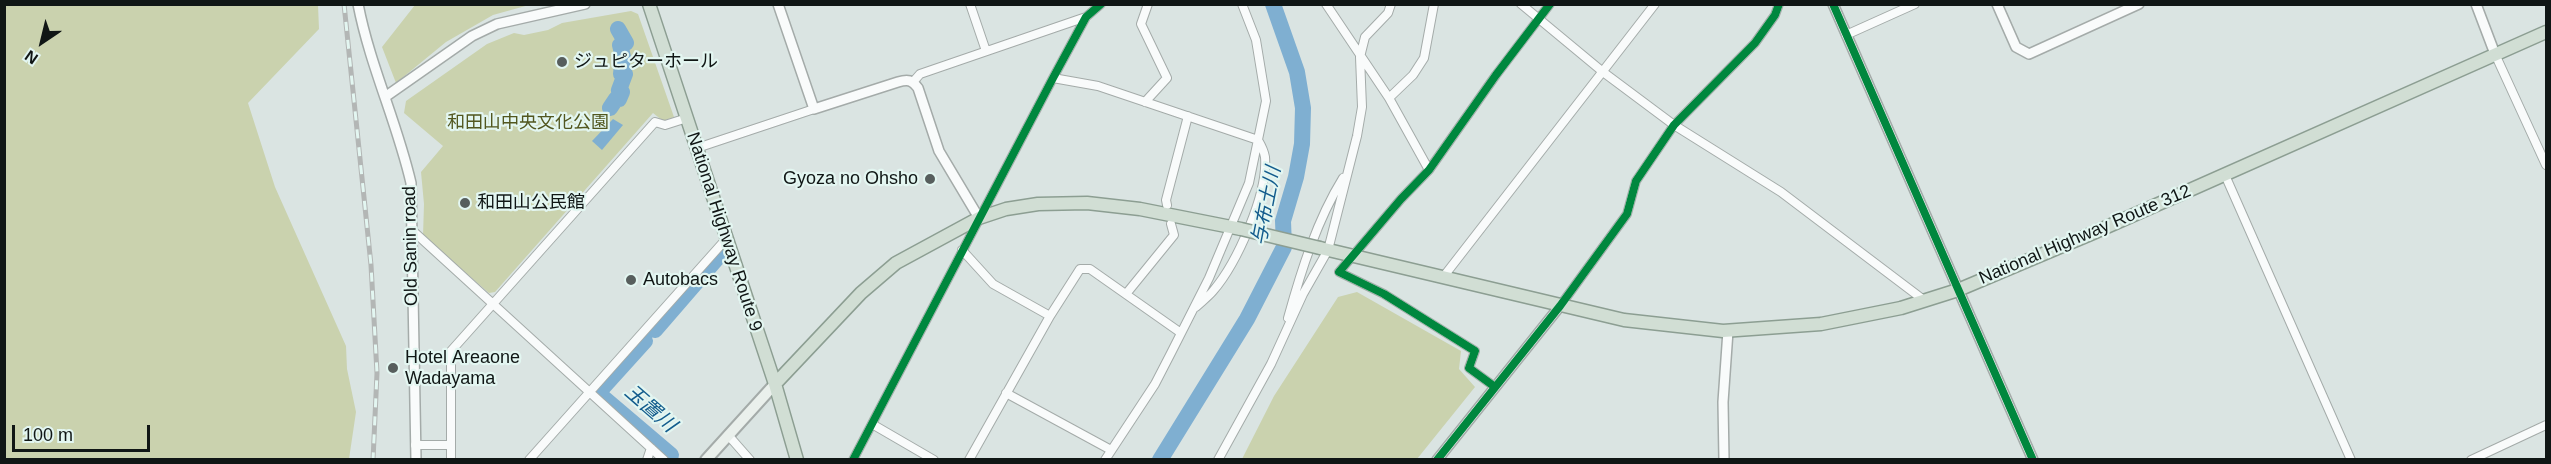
<!DOCTYPE html>
<meta charset="utf-8">
<style>
body{margin:0}
#map{position:relative;width:2551px;height:464px;overflow:hidden;background:#dae4e2;font-family:Arial,sans-serif}
canvas{display:block}
.frame{position:absolute;inset:0;border:6px solid #101615;pointer-events:none}
.north{position:absolute;left:12px;top:12px;width:60px;height:60px;-webkit-text-stroke:4px #e3f6f1;paint-order:stroke;rotate:215deg;font-size:16px;font-weight:700;line-height:24px;text-align:center;color:#101615}
.north::after{content:'';display:block;margin:auto;width:21px;height:27px;background:#101615;clip-path:polygon(50% 0,100% 100%,50% 72%,0 100%)}
.scale{position:absolute;left:12px;top:425px;width:138px;height:27px;box-sizing:border-box;border:3px solid #101615;border-top:0;padding-left:8px;font-size:18px;line-height:21px;white-space:nowrap;color:#101615;-webkit-text-stroke:4px #e3f6f1;paint-order:stroke}
</style>
<div id="map">
<canvas width="2551" height="464"></canvas>
<div class="frame"></div>
<div class="north">N</div>
<div class="scale">100 m</div>
</div>
<script>
const g = document.querySelector('canvas').getContext('2d');
g.lineJoin = 'round';
function fill(path, color) {
  g.fillStyle = color;
  g.fill(path, 'evenodd');
}
function trace(path, color, width, dash) {
  g.strokeStyle = color;
  g.lineWidth = width;
  g.lineCap = dash ? 'butt' : 'round';
  g.setLineDash(dash || []);
  g.stroke(path);
}
function write(font, color, halo, rows, align = 'center') {
  g.font = font + ' Arial,"Noto Sans JP",sans-serif';
  g.lineWidth = 4.5;
  g.setLineDash([]);
  g.textBaseline = 'middle';
  g.strokeStyle = halo;
  g.fillStyle = color;
  for (const [text, x, y, turn = 0] of rows) {
    g.save();
    g.translate(x, y);
    g.rotate((+turn || 0) * Math.PI / 180);
    g.textAlign = isNaN(turn) ? turn : align;
    if (halo) g.strokeText(text, 0, 0);
    g.fillText(text, 0, 0);
    g.restore();
  }
}
const green = new Path2D(`
 M4,5h314l1,24 -71,74 27,84 71,159 1,23 9,43 -7,47h-344z
 M415,5h114l-36,10 -47,27 -50,41 -14,-36z
 M631,11l7,3 36,103 -11,4 -10,-8 -158,179 -6,1 -66,-57 1,-32 -3,-32 22,-26 -39,-33 2,-12 81,-57 27,-11 10,2 24,-5 14,-7z
 M1357,292l104,59 -2,18 16,18 -58,72h-175l32,-63 64,-99z`);
const water = new Path2D(`
 M613,119l10,6 -21,25 -10,-9z`);
const river = new Path2D(`
 M610,108l6,-9h3l3,-7 -3,-2 6,-16h-4l2,-17 -3,-12 6,-2 -8,-14
 M655,330l64,-74
 M645,341l-47,52 73,62
 M1160,460l87,-141 37,-72 -1,-26 13,-44 6,-33 1,-36 -6,-36 -24,-68`);
const minor = new Path2D(`
 M970,4l16,47
 M1326,4l63,94 40,72
 M1521,4l82,68 71,53 107,67 144,109
 M1846,35l69,-31
 M2495,54l51,111
 M1053,78l45,8 160,54c3,5 6,11 7,17 3,37 -28,106 -52,134 -5,6 -12,11 -17,16
 M913,82l7,-8 166,-57
 M1389,98l24,-23 11,-17 10,-54
 M1145,102l22,-24 -26,-54 7,-20
 M697,148l117,-39
 M2225,175l126,285
 M1167,205l-1,-5 22,-84
 M413,231l251,229
 M962,250l31,34 57,32
 M1444,276l211,-272
 M1126,294l48,-59 -3,-11
 M1560,306l67,-92 9,-33 38,-56 81,-82 20,-28 4,-11
 M1288,318c13,-47 29,-98 55,-140
 M1495,387l-26,-19 6,-17 -91,-57 -45,-22 62,-73 28,-29 67,-95 54,-71
 M1006,393l105,57
 M872,424l62,36
 M728,435l22,25
 M415,445h36
 M451,460v-109l204,-229 10,3 22,-7
 M529,460l198,-222
 M647,460l4,-12
 M853,460l200,-382 33,-61 15,-13
 M969,460l81,-144 30,-47h10l91,64
 M1105,460l50,-76 16,-31 38,-75 40,-95 17,-82 -10,-61 -14,-36
 M1218,460l53,-96 32,-70 25,-44 29,-114 5,-29 -2,-50 5,-20 23,-24 3,-9
 M2471,460l75,-35`);
const tertiary = new Path2D(`
 M358,4c12,62 39,118 53,179l5,277
 M778,4l36,105 84,-27c10,-3 14,-2 20,6l21,63 40,67
 M1833,4l200,456
 M1997,4l19,43 13,7 110,-50
 M2476,4l19,50
 M385,97l87,-61 25,-12 88,-20
 M1437,460l123,-154
 M1724,460l-1,-58 5,-71`);
const secondary = new Path2D(`
 M706,460l69,-76`);
const trunk = new Path2D(`
 M649,4l126,380 22,76
 M1320,248l304,72 99,11 98,-7 80,-16 57,-18 135,-57 453,-201
 M775,384l86,-91 35,-30 83,-45 27,-9 32,-5 49,-1 53,6 101,20`);
const rail = new Path2D(`
 M344,4l27,261 6,108 -4,87`);
const trunkBridge = new Path2D(`
 M1241,229l79,19`);
const cycleway = new Path2D(`
 M1833,4l200,456
 M1495,387l-26,-19 6,-17 -91,-57 -45,-22 62,-73 28,-29 67,-95 54,-71
 M853,460l200,-382 33,-61 15,-13
 M1437,460l123,-154 67,-92 9,-33 38,-56 81,-82 20,-28 4,-11`);
const markers = [
 [562,62,6,"#575e5d"],
 [930,179,6,"#575e5d"],
 [465,203,6,"#575e5d"],
 [631,280,6,"#575e5d"],
 [393,368,6,"#575e5d"]
];
const poiNames = [
 ["ジュピターホール",574,62],
 ["Gyoza no Ohsho",918,179,"right"],
 ["和田山公民館",477,203],
 ["Autobacs",643,280],
 ["Hotel Areaone",405,358],
 ["Wadayama",405,379]
];
const parkNames = [
 ["和田山中央文化公園",528,123]
];
const streetNames = [
 ["National Highway Route 9",724,232,72],
 ["National Highway Route 312",2085,235,-23],
 ["Old Sanin road",411,246,-91]
];
const waterNames = [
 ["与布土川",1267,206,-79],
 ["玉置川",650,409,41]
];
fill(green, '#cad2ae');
fill(water, '#7fafd1');
trace(river, '#7fafd1', 16);
trace(minor, '#a4aba9', 10);
trace(tertiary, '#a4aba9', 12);
trace(secondary, '#a4aba9', 14);
trace(trunk, '#8c9e92', 15);
trace(minor, '#f9fbfb', 8);
trace(tertiary, '#f9fbfb', 9);
trace(secondary, '#eaf0ec', 10);
trace(trunk, '#d1ded4', 12);
trace(rail, '#b3b6b5', 5);
trace(rail, '#e3f6f1', 3, [9]);
trace(trunkBridge, '#8c9e92', 15, []);
trace(trunkBridge, '#d1ded4', 12);
trace(cycleway, '#00873e', 8);
for (const [x, y, r, color] of markers) {
  const dot = new Path2D();
  dot.arc(x, y, r, 0, 2 * Math.PI);
  g.fillStyle = color;
  g.fill(dot);
  trace(dot, '#e3f6f1', 2);
}
write('18px', '#101615', '#e3f6f1', poiNames, 'left');
write('18px', '#52571f', '#e3f6f1', parkNames);
write('18px', '#101615', '#e3f6f1', streetNames);
write('italic 20px', '#135c8d', '#e3f6f1', waterNames);
</script>
